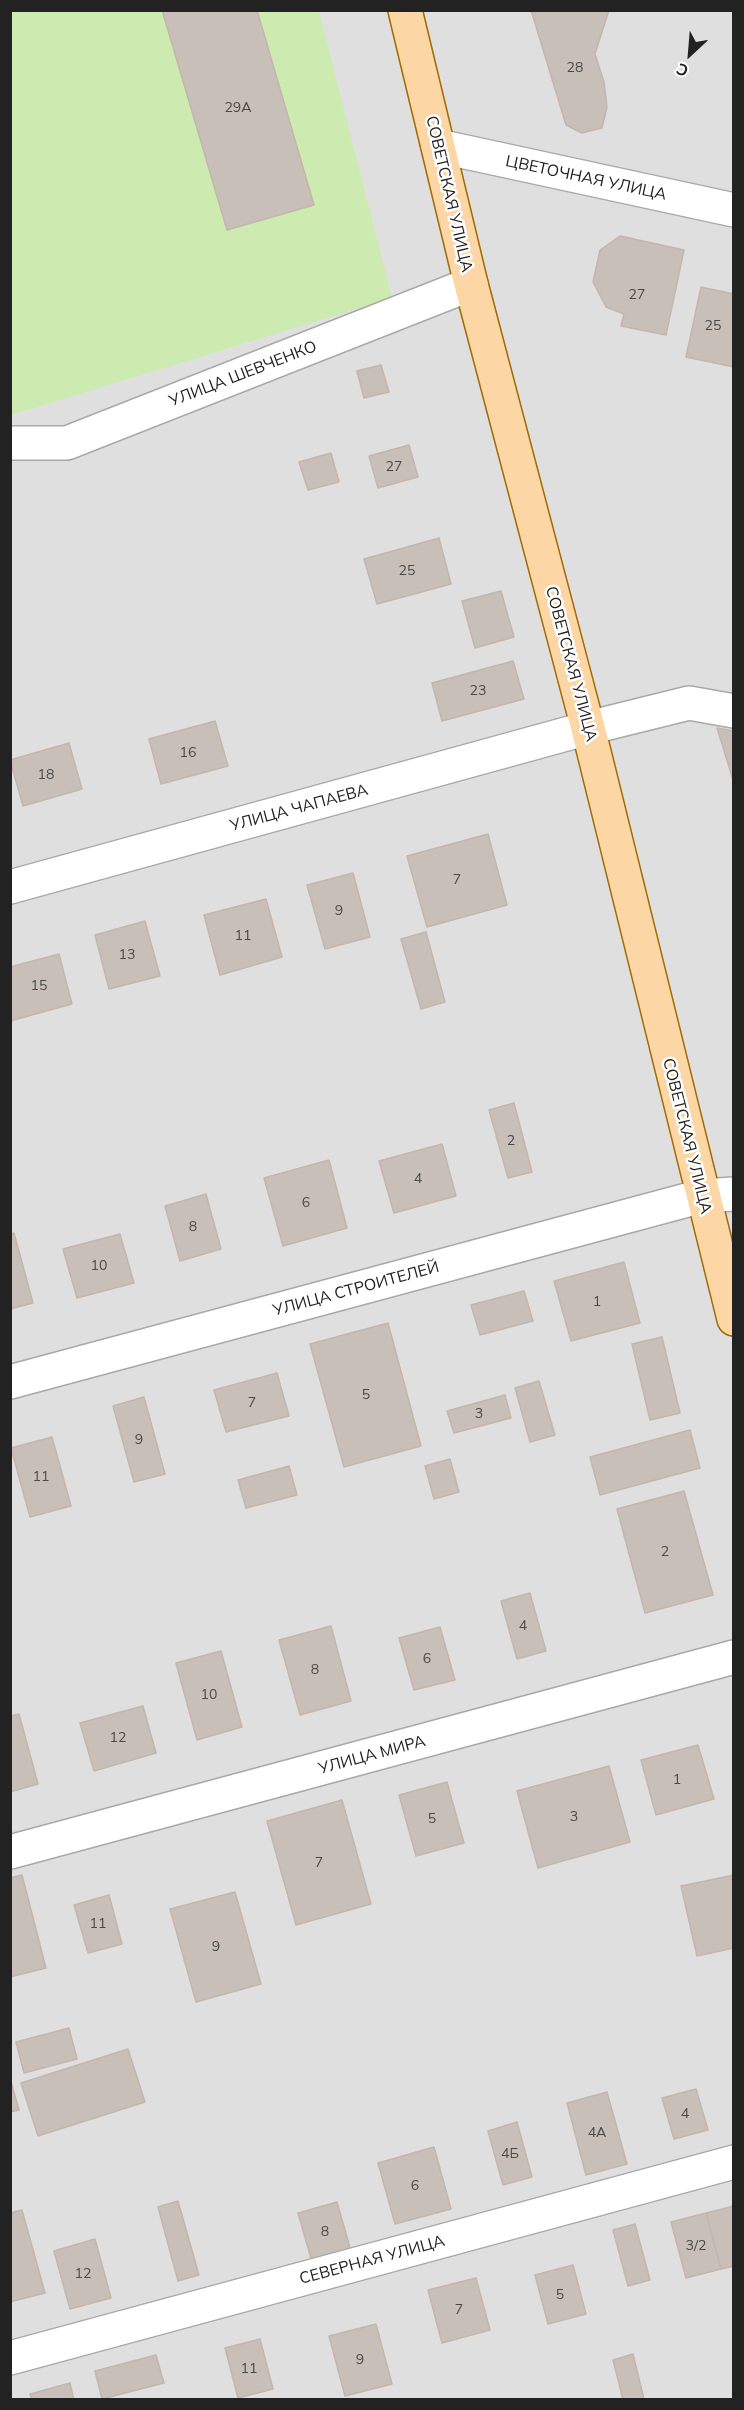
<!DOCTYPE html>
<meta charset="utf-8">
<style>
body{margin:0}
#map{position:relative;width:744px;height:2410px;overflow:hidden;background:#f2efe9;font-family:Mulish,sans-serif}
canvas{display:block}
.frame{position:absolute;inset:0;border:12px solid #222;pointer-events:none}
.north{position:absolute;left:660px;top:24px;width:60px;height:60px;-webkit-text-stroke:4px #fff;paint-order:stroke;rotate:206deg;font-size:16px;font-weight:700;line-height:24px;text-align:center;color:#222}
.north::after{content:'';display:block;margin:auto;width:21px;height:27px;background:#222;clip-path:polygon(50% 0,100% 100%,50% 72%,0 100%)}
</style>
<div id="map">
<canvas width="744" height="2410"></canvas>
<div class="frame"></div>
<div class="north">С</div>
</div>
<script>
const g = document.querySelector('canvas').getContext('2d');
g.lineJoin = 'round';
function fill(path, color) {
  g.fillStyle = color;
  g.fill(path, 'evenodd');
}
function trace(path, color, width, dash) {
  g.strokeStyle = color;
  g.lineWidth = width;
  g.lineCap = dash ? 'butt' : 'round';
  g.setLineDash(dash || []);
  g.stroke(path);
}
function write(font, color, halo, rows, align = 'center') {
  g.font = font + ' Mulish,sans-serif';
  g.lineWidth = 5;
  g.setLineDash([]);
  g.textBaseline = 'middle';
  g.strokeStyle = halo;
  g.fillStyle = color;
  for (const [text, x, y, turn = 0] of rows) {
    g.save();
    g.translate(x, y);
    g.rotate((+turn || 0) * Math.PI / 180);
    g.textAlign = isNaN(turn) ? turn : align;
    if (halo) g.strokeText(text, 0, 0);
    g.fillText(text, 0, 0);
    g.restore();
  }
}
const residential = new Path2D(`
 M11,11h722v2388h-722z`);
const grass = new Path2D(`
 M11,11h308l73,287 -381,117z`);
const building = new Path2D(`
 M162,10h95l57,195 -87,25z
 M531,10h78l-14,44 9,28 3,25 -5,21 -20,5 -16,-8z
 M620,236l64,14 -18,85 -45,-9 3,-12 -18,-7 -13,-25 7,-32z
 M701,287l33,7v73l-48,-10z
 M381,365l8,27 -25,6 -7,-27z
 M409,445l9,32 -40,11 -9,-32z
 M331,453l8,29 -31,8 -9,-28z
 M439,538l12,46 -74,20 -13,-45z
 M501,591l13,46 -39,11 -13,-47z
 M513,661l11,38 -82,22 -10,-38z
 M215,721l13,45 -67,18 -12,-45z
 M717,728l17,3v52z
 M69,743l13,46 -59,17 -13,-46z
 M488,834l19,71 -80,22 -20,-71z
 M353,873l17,64 -45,12 -18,-64z
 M266,899l16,58 -62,18 -16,-60z
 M145,921l15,55 -51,13 -14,-54z
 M426,932l19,70 -24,7 -20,-70z
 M59,954l13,50 -62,17v-54z
 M514,1103l18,69 -24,6 -19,-68z
 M442,1144l14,52 -62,17 -15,-52z
 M329,1160l18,68 -64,18 -19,-68z
 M206,1194l15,55 -41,12 -15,-55z
 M14,1233l19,70 -23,6v-75z
 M120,1234l14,49 -57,15 -14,-49z
 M624,1262l16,61 -69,18 -17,-60z
 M524,1291l9,30 -53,14 -9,-30z
 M388,1323l33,123 -77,21 -34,-123z
 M662,1337l18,76 -30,7 -18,-76z
 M277,1373l12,43 -63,16 -12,-42z
 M539,1381l16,54 -25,7 -15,-54z
 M505,1395l6,23 -57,15 -7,-22z
 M144,1397l21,77 -31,8 -21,-76z
 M690,1430l10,38 -100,27 -10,-38z
 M52,1437l19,69 -41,11 -19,-69z
 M450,1459l9,33 -25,7 -9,-33z
 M289,1466l8,29 -51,13 -8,-28z
 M684,1491l29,104 -68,18 -28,-104z
 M530,1593l16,58 -29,8 -16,-58z
 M331,1626l20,75 -51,14 -21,-75z
 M440,1627l15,53 -41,10 -15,-52z
 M221,1651l21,76 -45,13 -21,-77z
 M143,1706l13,47 -62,18 -14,-48z
 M19,1714l19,70 -28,8v-76z
 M698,1745l16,54 -58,16 -15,-55z
 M609,1766l21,76 -92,26 -21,-77z
 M447,1782l17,61 -48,13 -17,-61z
 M342,1800l29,104 -75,21 -29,-104z
 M22,1875l24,93 -36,9v-99z
 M734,1875v73l-37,8 -16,-70z
 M235,1892l26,92 -65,18 -26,-93z
 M109,1895l13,49 -34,9 -14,-48z
 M69,2028l8,31 -53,14 -8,-31z
 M128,2049l17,53 -107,34 -17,-53z
 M10,2078l9,32 -9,2z
 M696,2089l12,41 -34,9 -12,-41z
 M607,2092l20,72 -41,11 -19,-72z
 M517,2122l15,55 -29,8 -15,-54z
 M434,2147l17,62 -56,15 -17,-61z
 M178,2201l21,74 -21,6 -20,-74z
 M337,2202l14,49 -39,11 -14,-49z
 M734,2206v60l-13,3 -15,-56z
 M22,2210l23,83 -35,9v-89z
 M706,2213l15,56 -35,9 -15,-56z
 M635,2224l15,56 -22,6 -15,-56z
 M95,2239l16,59 -41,11 -16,-58z
 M573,2265l13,49 -38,10 -13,-49z
 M476,2278l14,52 -48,13 -14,-53z
 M376,2324l16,60 -47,12 -16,-60z
 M260,2339l13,50 -35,9 -13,-50z
 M633,2354l11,45 -2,1h-19l-10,-40z
 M156,2355l8,28 -62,16 -7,-28z
 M70,2383l4,17h-42l-2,-6z`);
const minor = new Path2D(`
 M438,146l296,64
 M10,443h57l404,-159
 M10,887l578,-159 101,-25 45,8
 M10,1382l692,-186 32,-2
 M10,1852l724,-195
 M10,2358l724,-196`);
const major = new Path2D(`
 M405,10l66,274 117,444 146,591`);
const numberNames = [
 ["28",575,68],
 ["29А",238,108],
 ["27",637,295],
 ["25",713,326],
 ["27",394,467],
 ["25",407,571],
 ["23",478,691],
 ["16",188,753],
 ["18",46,775],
 ["7",457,880],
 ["9",339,911],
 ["11",243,936],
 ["13",127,955],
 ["15",39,986],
 ["2",511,1141],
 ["4",418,1179],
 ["6",306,1203],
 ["8",193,1227],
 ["10",99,1266],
 ["1",597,1302],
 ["5",366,1395],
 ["7",252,1403],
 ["3",479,1414],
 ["9",139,1440],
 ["11",41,1477],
 ["2",665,1552],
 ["4",523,1626],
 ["6",427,1659],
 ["8",315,1670],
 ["10",209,1695],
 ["12",118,1738],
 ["1",677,1780],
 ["3",574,1817],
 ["5",432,1819],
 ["7",319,1863],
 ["11",98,1924],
 ["9",216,1947],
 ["4",685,2114],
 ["4А",597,2133],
 ["4Б",510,2154],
 ["6",415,2186],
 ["8",325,2232],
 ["3/2",696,2246],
 ["12",83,2274],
 ["5",560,2295],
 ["7",459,2310],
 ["9",360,2360],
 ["11",249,2369]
];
const streetNames = [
 ["ЦВЕТОЧНАЯ УЛИЦА",586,178,12],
 ["СОВЕТСКАЯ УЛИЦА",449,194,77],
 ["УЛИЦА ШЕВЧЕНКО",243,374,-21],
 ["СОВЕТСКАЯ УЛИЦА",571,664,75],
 ["УЛИЦА ЧАПАЕВА",299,808,-15],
 ["СОВЕТСКАЯ УЛИЦА",687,1136,76],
 ["УЛИЦА СТРОИТЕЛЕЙ",356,1289,-15],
 ["УЛИЦА МИРА",372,1755,-15],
 ["СЕВЕРНАЯ УЛИЦА",372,2260,-15]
];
fill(residential, '#e0dfdf');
fill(grass, '#cdebb0');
fill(building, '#c7bfb8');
trace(building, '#c4b6ab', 1.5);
trace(minor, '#a9a9a9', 36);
trace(major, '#a06b00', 36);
trace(minor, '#fff', 33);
trace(major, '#fcd6a4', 33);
write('14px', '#4b4948', null, numberNames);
write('16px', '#222', '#fff', streetNames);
</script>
